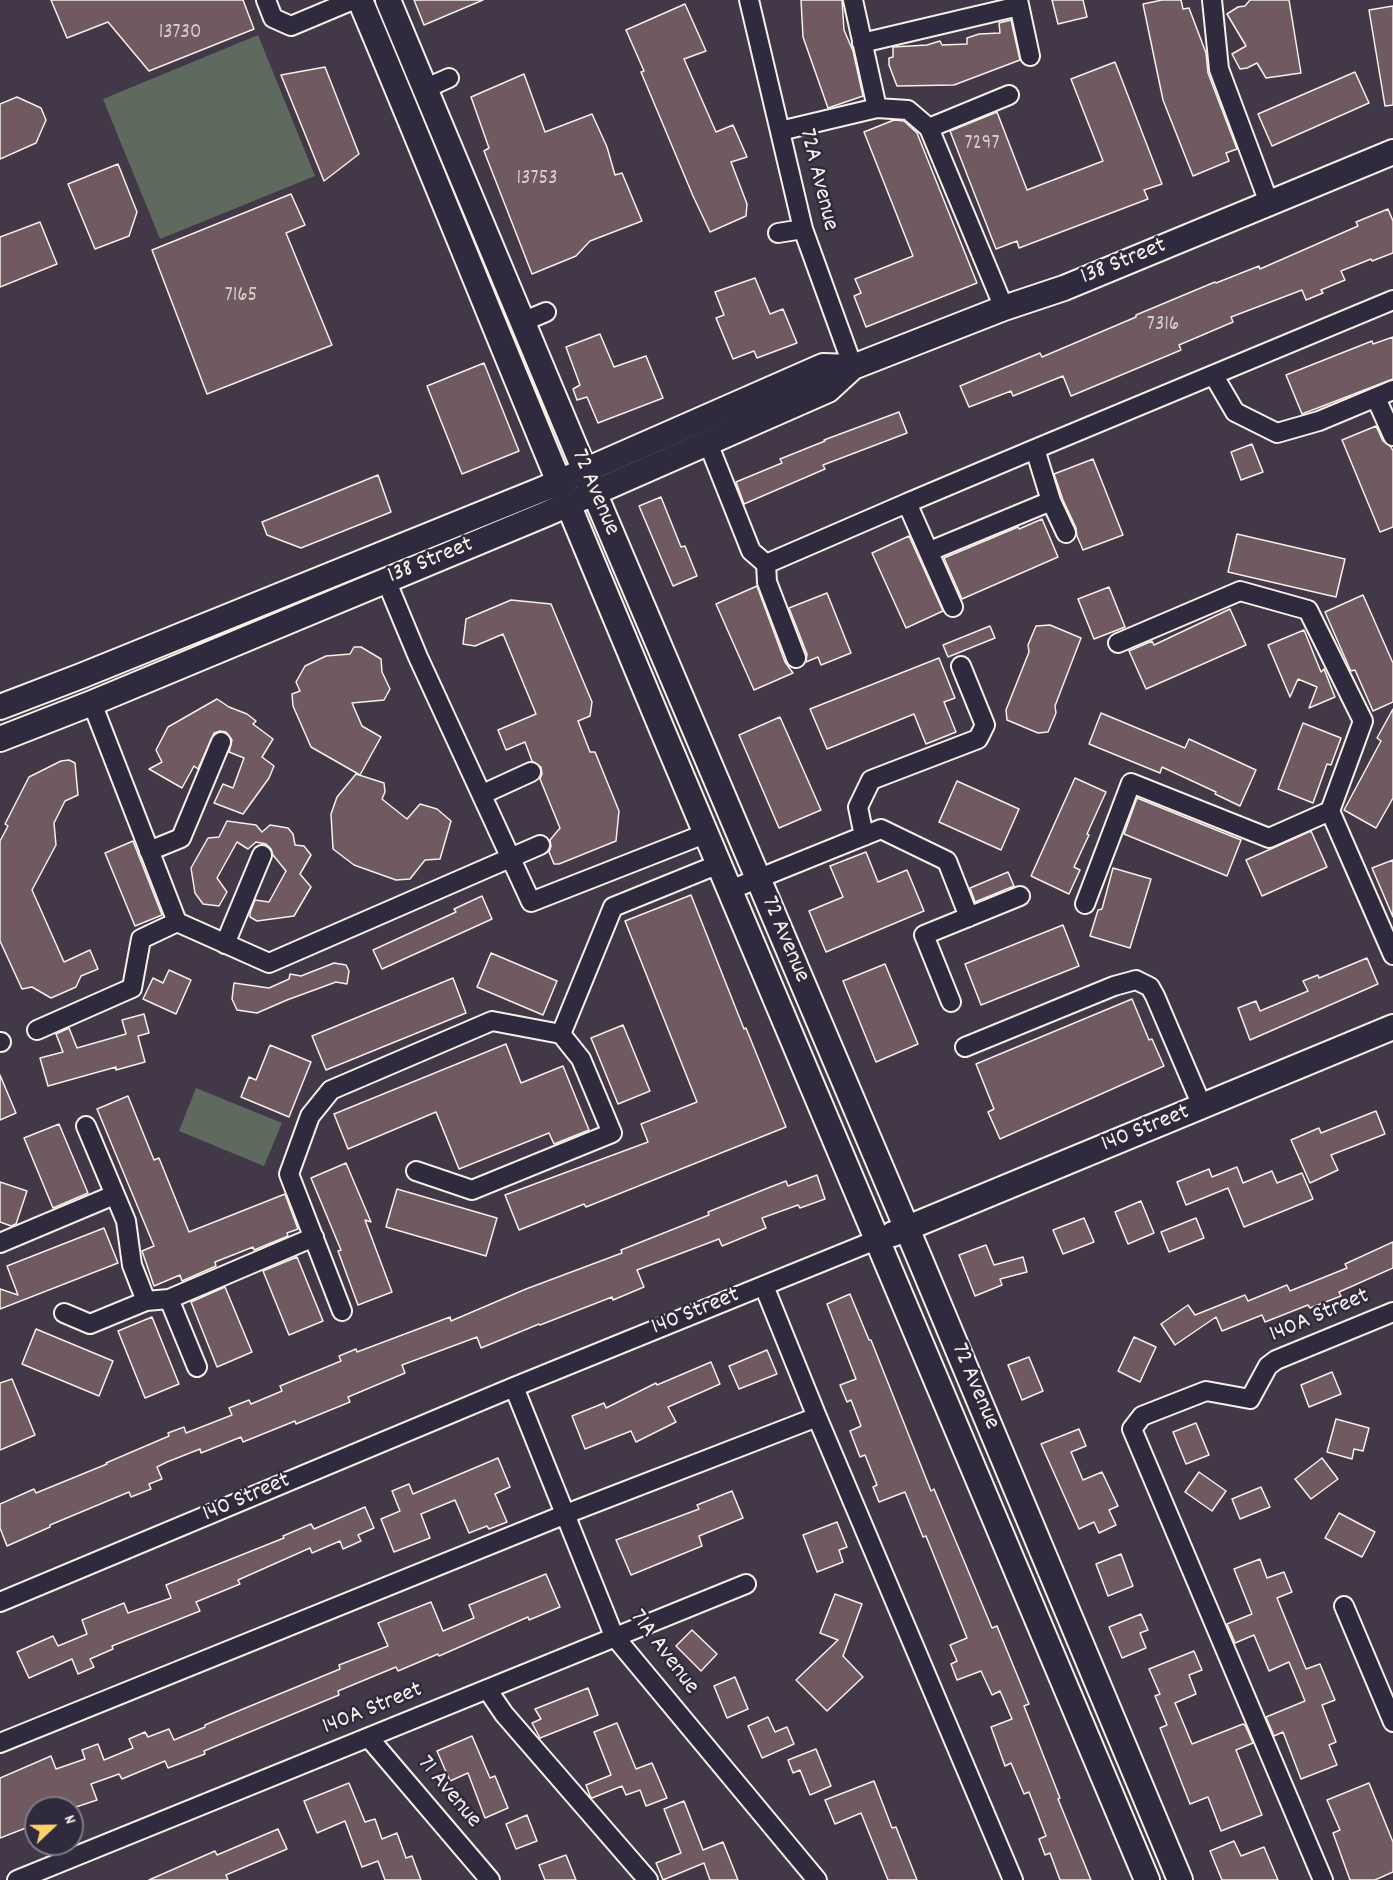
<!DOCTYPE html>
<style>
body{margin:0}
#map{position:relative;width:1393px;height:1880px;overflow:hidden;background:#423848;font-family:Dekko,sans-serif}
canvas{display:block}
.north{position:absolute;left:24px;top:1796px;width:60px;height:60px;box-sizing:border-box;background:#2f2a3d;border:2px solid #7e7a81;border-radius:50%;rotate:68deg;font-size:16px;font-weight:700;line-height:24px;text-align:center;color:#f4f1e8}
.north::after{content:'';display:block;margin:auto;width:21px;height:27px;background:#ffd166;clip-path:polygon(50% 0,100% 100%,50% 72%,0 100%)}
</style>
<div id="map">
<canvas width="1393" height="1880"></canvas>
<div class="north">N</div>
</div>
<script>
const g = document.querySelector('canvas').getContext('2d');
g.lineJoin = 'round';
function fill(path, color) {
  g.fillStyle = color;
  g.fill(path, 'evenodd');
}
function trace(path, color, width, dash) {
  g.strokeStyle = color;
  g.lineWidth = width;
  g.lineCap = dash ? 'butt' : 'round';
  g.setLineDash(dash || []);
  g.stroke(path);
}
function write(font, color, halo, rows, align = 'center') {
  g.font = font + ' Dekko,sans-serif';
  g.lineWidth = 5;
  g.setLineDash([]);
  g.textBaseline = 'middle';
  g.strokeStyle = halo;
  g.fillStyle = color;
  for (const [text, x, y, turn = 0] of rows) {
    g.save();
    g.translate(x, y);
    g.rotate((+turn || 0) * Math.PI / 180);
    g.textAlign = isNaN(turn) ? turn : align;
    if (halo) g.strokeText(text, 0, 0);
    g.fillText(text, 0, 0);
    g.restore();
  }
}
const green = new Path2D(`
 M258,35l57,141 -155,63 -57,-140z
 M196,1088l86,35 -18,43 -85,-35z`);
const building = new Path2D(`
 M51,0h192l11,29 -105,42 -41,-49 -41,16z
 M414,0h69l-59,25z
 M801,0h41l2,30 9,21 10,45 -35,12 -25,-71z
 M1052,0h31l4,17 -29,7z
 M1162,0h19l2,9 6,-1 17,45 2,20 29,76 -11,4 3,8 -36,15 -30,-76 -20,-96z
 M1250,0h39l12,73 -35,5 -9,-15 -10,5 -7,1 -8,-15 14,-8 -19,-32 11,-7 7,-1z
 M685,4l21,47 -22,8 32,73 17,-7 14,32 -16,5 16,42 -1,12 -36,16 -17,-36 -52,-124 3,-1 -18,-41z
 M1393,6v99l-8,1 -16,-96z
 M1011,20l9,40 -66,25 -57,1 -8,-21v-7l4,-1v-10l34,-2 13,-4 2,4 25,-1v-6l12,-4 21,-1 -1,-10z
 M1115,62l47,122 -18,6 4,9 -129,49 -2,-7 -21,8 -46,-118 47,-19 30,78 76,-29 -32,-82z
 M325,67l34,87 -35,27 -43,-106z
 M1355,72l14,31 -97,43 -14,-32z
 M524,74l21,58 47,-18 15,33 8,28 7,-2 20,48 -52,20 -14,15 -44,18 -48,-123 5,-3 -18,-51z
 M17,97l24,11 5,12 -10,23 -36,16v-55z
 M894,120l10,1 13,12 60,150 -111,44 -12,-31 7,-3 -6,-14 58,-23 -49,-124z
 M118,164l19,48 -8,24 -34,13 -27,-65z
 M291,194l14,31 -19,8 46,112 -125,49 -55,-144z
 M1388,209l5,12v32l-21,8 -1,-2 -30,12 4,9 -24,10 2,3 -17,7 -4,-10 -71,27 2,5 -54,23 2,5 -110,46 -8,-20 -50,20 -2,-5 -42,16 -9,-21 80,-33 2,4 94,-40v-2l79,-33 1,1 43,-17 1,3 98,-43 -2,-4z
 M40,222l17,42 -57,23v-50z
 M755,278l15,36 13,-5 14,34 -40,15 -3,-7 -21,8 -17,-41 8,-3 -9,-23z
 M600,334l14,33 32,-11 17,42 -65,25 -11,-26 -10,3 -4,-11 7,-4 -14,-38z
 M1393,337v42l-91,35 -16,-39 86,-34 1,3z
 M484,363l35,88 -57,23 -35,-88z
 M899,412l8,21 -84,32 2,4 -81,35 -8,-22 46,-19 -2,-4 45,-18 -1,-1z
 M1376,426l7,15 8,6 2,4v76l-13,5 -38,-92z
 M1252,444l11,28 -22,8 -10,-28z
 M1093,459l30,76 -40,15 -6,-14 -1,-8 -13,-28 -9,-26z
 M378,475l13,37 -90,36 -34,-13 -5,-13z
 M661,497l20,50 4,-1 12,30 -24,10 -34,-80z
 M1042,519l16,38 -96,42 -18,-41 74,-31 1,2z
 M1237,534l108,25 -9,38 -108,-25z
 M909,536l34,75 -37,17 -34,-75z
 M757,586l28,76 8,11 -39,17 -38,-86z
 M1109,587l16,40 -31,12 -16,-40z
 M827,593l24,60 -30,12 -3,-8 -12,5 1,-8 -18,-46z
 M1363,595l30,68v39l-20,9 -18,-41 -4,1 -2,-4 -24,-55z
 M511,600l40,4 41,98 -2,14 -12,5 12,31h5l24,59 -3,30 -57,23h-5l-5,-12 2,-6 -1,-6 10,-12 -20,-49 2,-5 -1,-7 -9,-6 -7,-19 -19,8 -8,-20 38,-16 -33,-80 -28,12 -12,-2 3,-25z
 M1230,609l16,36 -100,44 -17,-38 23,-10 2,4z
 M1050,625l31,13 -26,68 1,7 -8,19 -10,1 -31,-13 -1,-10 23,-58 -1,-7 8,-19z
 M990,626l5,12 -47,19 -5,-12z
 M1304,630l17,42 3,-3 11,28 -26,11 8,-21 -19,-8 -8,18 -22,-52z
 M354,647h7l20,12 1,13 8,17 -6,11 -32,3 10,23 19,11 -21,38 -49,-28 -18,-41 -1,-12 8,-3 -4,-9 9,-16 21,-10 24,-2z
 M939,658l16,40 -11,4 12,30 -30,12 -12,-30 -87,35 -17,-40z
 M217,699l12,8 18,7 9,7 -3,3 20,15 -11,18 12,9 -5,12 -26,36 -29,-11 9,-19 10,4 11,-30 -15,-6 3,-12 -6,-8 -6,-1 -6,2 -16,36 -4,-3 -12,22 -33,-19 13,-7 -6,-12 12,-23z
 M1393,709v89l-17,30 -32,-18 37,-69 -4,-3z
 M1101,713l84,35 4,-9 67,31 -16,36 -25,-12 1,-2 -54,-25 -2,6 -71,-29z
 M780,717l41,93 -42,18 -40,-93z
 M1303,723l38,15 -10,27 -4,-1 -14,39 -35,-14z
 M69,760l6,3 3,32 -13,6 -11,22 2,22 -24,45 32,72 26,-12 8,19 -17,7 -5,11 -25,11 -19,-11 -10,2 -22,-48v-100l8,-15 -3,-2 24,-47 32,-16z
 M356,774l28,9 1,9 -3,7 25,20 13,-15 17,5 14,12 -11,38 -15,1 -15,19 -14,1 -42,-15 -21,-16 -2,-35 6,-17z
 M1075,778l31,14 -19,42 2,1 -15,32 6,3 -11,24 -38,-18z
 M957,781l62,28 -18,41 -62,-28z
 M1137,798l104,42 -14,36 -103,-42z
 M227,821l29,4 6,7 8,-7 18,3 5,6 2,11 9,1 7,9 -11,19 11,13 -17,29 -37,5 -7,-4v-4l5,-13 14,2 17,-31 -13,-16 -2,-6 -5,-5 -10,-2 -8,7 -11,-7 -20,36 10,14 -8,14 -16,-2 -8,-11 -4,-25 17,-30 11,-1z
 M1311,831l16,36 -65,29 -16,-36z
 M133,841l29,74 -27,11 -30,-73z
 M866,852l12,30 29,-12 17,41 -98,41 -17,-41 34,-14 -13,-31z
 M1393,860v57l-21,-49z
 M1113,868l38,11 -21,69 -40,-12 8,-26 4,-1z
 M1008,872l6,14 -39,16 -5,-14z
 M691,895l53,134 2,-1 40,99 -200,80 -2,-3 -65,26 -14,-35 143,-53 -7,-18 56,-22 -72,-181z
 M482,896l10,23 -110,50 -9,-19 83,-38 -2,-3z
 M1063,925l16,41 -98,39 -16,-41z
 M491,953l66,28 -14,34 -66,-28z
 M1367,958l11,26 -128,56 -12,-32 18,-7 4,10 48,-20 -5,-10 15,-6 1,3z
 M334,963l12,2 3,6 -2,13 -11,-2 -49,18 -30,13 -20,-3 -5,-11 2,-16 35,5 20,-9 1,-5 11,2z
 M885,964l33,80 -42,18 -33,-81z
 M169,970l22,10 -15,34 -33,-15 10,-21 10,5z
 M453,978l13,35 -140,57 -14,-34z
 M1132,999l17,41 3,-1 12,27 -164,73 -12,-27 6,-3 -18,-45z
 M144,1014l5,19 -11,3 7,26 -29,8v-3l-68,19 -8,-28 23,-6 -7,-18 13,-6 8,20 49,-14 -4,-14z
 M623,1025l27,66 -32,13 -27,-66z
 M506,1044l15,39 42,-17 26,64 -35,14 -5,-11 -90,36 -23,-57 -88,37 -14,-35z
 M270,1045l41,17 -22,55 -48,-20 8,-20 7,3z
 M0,1075l16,38 -16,7z
 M128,1096l26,64 5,-2 30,74 96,-38 13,35 -11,4 1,3 -34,14 -1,-3 -38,15 1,4 -34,15 -2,-6 -26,11 -12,-35 12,-5 -57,-137z
 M1376,1111l9,23 -54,21 7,15 -28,13 -19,-43 28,-12 2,5z
 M59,1124l29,69 -35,15 -29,-70z
 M346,1163l25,59 -6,-2 27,72 -34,13 -20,-54 3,-1 -30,-72z
 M1237,1167l6,16 29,-12 5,12 25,-10 11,26 -69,28 -16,-39 -42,17 -9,-23 32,-13 3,8z
 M817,1175l8,24 -25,9 -2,-3 -36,13 4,10 -44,18 -3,-7 -82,31 7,17 -31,13 -1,-3 -72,28 -1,-1 -58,24 -4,-11 -75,28 3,8 -57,24 2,5 -54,22 -1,-3 -52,21 -2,-5 -40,16 -1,-4 -33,13 -10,5 5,12 -13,5 2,5 -20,8 -2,-5 -79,33v2l-43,19 -7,-18v-24l34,-15 2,4 71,-29 -1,-1 63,-27 -1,-3 16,-6 2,6 46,-18 -3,-7 20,-8 2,4 31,-13 -2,-5 61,-25 -2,-5 17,-7 1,3 93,-35 1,4 75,-32 96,-36 -1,-3 88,-35 -1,-3 60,-24 18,-7 2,5z
 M0,1182l27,9 -11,33 -5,2 -11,-4z
 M397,1189l100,29 -11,38 -100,-29z
 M1141,1201l13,32 -26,11 -13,-32z
 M1084,1218l10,24 -31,12 -10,-24z
 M1196,1218l8,20 -35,14 -8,-20z
 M104,1228l14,35 -118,46v-20l18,6 -11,-29z
 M1393,1242v26l-54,24 2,4 -31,12 -2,-3 -43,17 -3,-7 -40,16 -6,-14 -41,28 -14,-21 27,-19 7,10 50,-20 3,6 39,-16 3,6 57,-23 -2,-4z
 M986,1245l8,20 29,-8 4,15 -27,7 2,6 -27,11 -16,-41z
 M297,1257l26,64 -34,14 -26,-64z
 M225,1287l27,65 -35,15 -26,-65z
 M850,1294l19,46h2l60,151 3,-2 58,139 5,-2 32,78 -5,2 36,92 -2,1 33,81h-31l-10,-27 -5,2 -6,-16 7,-3 -17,-44 -5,2 -13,-31 -6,3 -14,-39 21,-8 -12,-28 -8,4 -11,-24 -24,9 -6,-16 6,-3 -7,-16 17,-7 -41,-102 -3,1 -18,-45 -26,10 -6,-15 4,-2 -12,-30 -5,2 -10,-26 11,-5 -10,-26 -4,2 -7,-17 16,-6 -29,-75z
 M152,1317l27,67 -34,14 -27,-67z
 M36,1329l77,32 -14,35 -77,-32z
 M1134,1337l22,10 -16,35 -22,-11z
 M767,1350l10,24 -38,15 -10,-23z
 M1029,1357l14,34 -21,9 -14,-35z
 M711,1362l9,22 -52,23 8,15 -40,20 -5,-11 -46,18 -13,-33 32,-13 2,5 50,-25 1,2z
 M1332,1372l9,22 -32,13 -8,-22z
 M12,1379l23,56 -35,15v-67z
 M1336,1419l33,9 -6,23 -9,-2 -2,10 -25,-7z
 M1196,1423l13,32 -23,9 -13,-32z
 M1079,1429l7,17 -15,6 12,28 19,-8 16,34 -9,4 7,15 -17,8 -5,-11 -15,7 -38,-85z
 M498,1458l12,29 -15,7 12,28 -18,7 -2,-3 -18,7 -14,-33 -34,14 9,24 -36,14 -13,-33 19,-8 -8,-20 17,-7 4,10z
 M1322,1458l16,21 -27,20 -16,-20z
 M1199,1472l27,19 -14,20 -27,-19z
 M1261,1487l9,20 -30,12 -8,-20z
 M732,1491l11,27 -44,18 3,10 -71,29 -15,-35 83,-31 -2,-4z
 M365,1507l9,21 -16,7 3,6 -18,8 -3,-8 -28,12 -2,-5 -72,32 2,4 -44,18 4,9 -88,35 1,3 -23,10 4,8 -16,7 -6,-15 -43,19 -12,-26 36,-16 5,10 29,-12 -5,-14 42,-17 4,10 43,-15 -5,-13 118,-47 -1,-2 28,-12 3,5z
 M1339,1513l36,19 -13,25 -37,-19z
 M837,1522l10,25 -8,3 4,12 -26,10 -14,-37z
 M1121,1554l12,32 -25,10 -12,-32z
 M1260,1559l7,19 17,-6 8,20 -15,6 29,71 14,-5 15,36 -13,5 14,37 -7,3 8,20 -36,14 -18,-47 -9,4 -8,-19 39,-16 -16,-39 -20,9 -15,-36 -19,8 -8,-19 25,-10 -18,-45z
 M546,1574l14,33 -31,13 -1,-3 -89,39 -1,-2 -40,17 -2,-4 -58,24 1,4 -135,56 1,3 -37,14 -3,-7 -43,18 -3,-5 -28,10 6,16 -24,8h-37v16l-36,14v-60l51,-22 5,13 29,-10 -3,-9 16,-6 6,16 29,-12 -4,-9 16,-7 3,5 21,-8 5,11 31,-13v-2l26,-11 109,-45 -1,-4 49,-19 -10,-23 53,-21 12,29 31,-13 -5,-13z
 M835,1594l27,10 -19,52 20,21 -36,34 -31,-31 42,-40 -18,-7z
 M1141,1614l7,16 -8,3 6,15 -24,10 -13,-31z
 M692,1630l25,24 -16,17 -25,-25z
 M1194,1651l8,19 -13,5 7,19 -21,9 17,41 51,-20 2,1 8,18 -17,7 26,65 -41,16 -13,-34 -18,7 -30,-76 7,-3 -12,-29 5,-2 -11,-25z
 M735,1677l13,32 -21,9 -13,-32z
 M588,1688l10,27 -58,23 -8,-15 9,-4 -6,-10z
 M768,1717l7,15 12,-5 7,17 -32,14 -14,-32z
 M617,1723l19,46 16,-6 15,35 -21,8 -6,-16 -14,5 -4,-9 -30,12 -2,-2 -4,-11 25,-10 -17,-43z
 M472,1736l18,42 5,-2 13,32 -23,10 -17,-45 -18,8 -13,-30z
 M816,1749l15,37 -21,9 -10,-25 -7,3 -5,-13z
 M874,1781l18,47 4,-1 21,53h-29l-27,-67 -26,11 -10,-24z
 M349,1783l16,39 10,-3 7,20 15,-6 9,25 6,-2 9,24h-36l-7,-19 -16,6 -17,-46 -28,12 -13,-32z
 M1369,1783l24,59v30l-18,8h-25l-17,-47 7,-3 -13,-30z
 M684,1801l19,49 20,-8 15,38h-28l-6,-17 -41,17 -7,-17 25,-10 -17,-44z
 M527,1815l10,26 -21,8 -10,-25z
 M278,1829l9,20 -61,26 2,5h-79l66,-29 2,4z
 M1234,1841l7,15 23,-9 14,33h-56l-12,-29z
 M566,1855l10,25h-31l-6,-15z`);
const minor = new Path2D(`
 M266,0l7,18 18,8 62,-26
 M749,0l54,229 50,138
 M853,0l24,108
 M1018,0l12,56
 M1212,0l7,69 50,134
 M862,43l157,-37
 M424,89l25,-11
 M929,128l80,-33
 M780,131l97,-23 31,2 21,18 75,180
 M778,233l25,-4
 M522,322l24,-10
 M1214,376l21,36 42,21 42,-12 74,-31
 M1376,398l17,38
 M708,443l43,108 15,13
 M907,503l128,-54
 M1066,533l-15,-32 -16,-52 358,-149
 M930,551l121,-50
 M386,580l32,77 113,245 176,-69
 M1118,643l122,-52 68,19 55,111 -33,90
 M796,658l-29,-76 -1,-18 141,-61 46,104
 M92,703l85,219 92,41 271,-118
 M483,794l48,-22
 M864,836l-6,-29 13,-27 107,-41 7,-14 -24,-59
 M149,851l32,-13 40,-96
 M730,890l151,-61 66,32 22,56
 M1085,904l46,-121 138,55 61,-27 63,144
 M225,944l37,-89
 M951,1002l-27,-67 96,-39
 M37,1030l95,-42 9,-49 36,-17
 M0,1042h1
 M965,1047l149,-61 22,-6 14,7 5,9 47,110
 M86,1126l40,95 6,44 14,36
 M416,1171l56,19 140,-57 -31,-74 -20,-25 52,-127 106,-43
 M0,1243l114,-48
 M764,1286l53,131 196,463
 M169,1299l28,68
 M342,1311l-53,-137 21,-58 21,-26 161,-69 69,13
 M64,1313l26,11 56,-23 23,-2 145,-62
 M514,1387l100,249 203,244
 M0,1602l514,-215 362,-147
 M1344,1606l49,116
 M487,1689l17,25 144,166
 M369,1738l121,142
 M0,1743l566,-229 251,-97
 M17,1880l729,-296
 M1323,1880l-191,-451 10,-13 64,-25 44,8 18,-33 8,-6 117,-48`);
const major = new Path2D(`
 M360,0c72,170 140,341 211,511 190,457 382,913 576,1369
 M388,0l197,471 334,786 261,623
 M0,707l81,-31 462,-187 280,-123 30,1
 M0,739l92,-36 454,-189 282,-124 25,-23 151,-59 60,-20 329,-136
 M893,1234l500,-207`);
const numberNames = [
 ["13730",180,34],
 ["7297",982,145],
 ["13753",537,180],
 ["7165",241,297],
 ["7316",1163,326]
];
const streetNames = [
 ["72A Avenue",817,180,76],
 ["138 Street",1124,263,-22],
 ["72 Avenue",594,493,67],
 ["138 Street",431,562,-22],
 ["72 Avenue",784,940,67],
 ["140 Street",1146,1130,-22],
 ["140 Street",696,1313,-22],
 ["140A Street",1320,1317,-23],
 ["72 Avenue",974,1387,67],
 ["140 Street",247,1499,-23],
 ["71A Avenue",663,1653,53],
 ["140A Street",373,1710,-22],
 ["71 Avenue",448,1793,50]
];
fill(green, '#5f6a5f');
fill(building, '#705961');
trace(building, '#f4f1e8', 1.5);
trace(minor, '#f4f1e8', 22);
trace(major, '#f4f1e8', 28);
trace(minor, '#2f2a3d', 18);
trace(major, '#2f2a3d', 24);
write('21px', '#d3cbc6', null, numberNames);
write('24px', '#f4f1e8', '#2f2a3d', streetNames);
</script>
